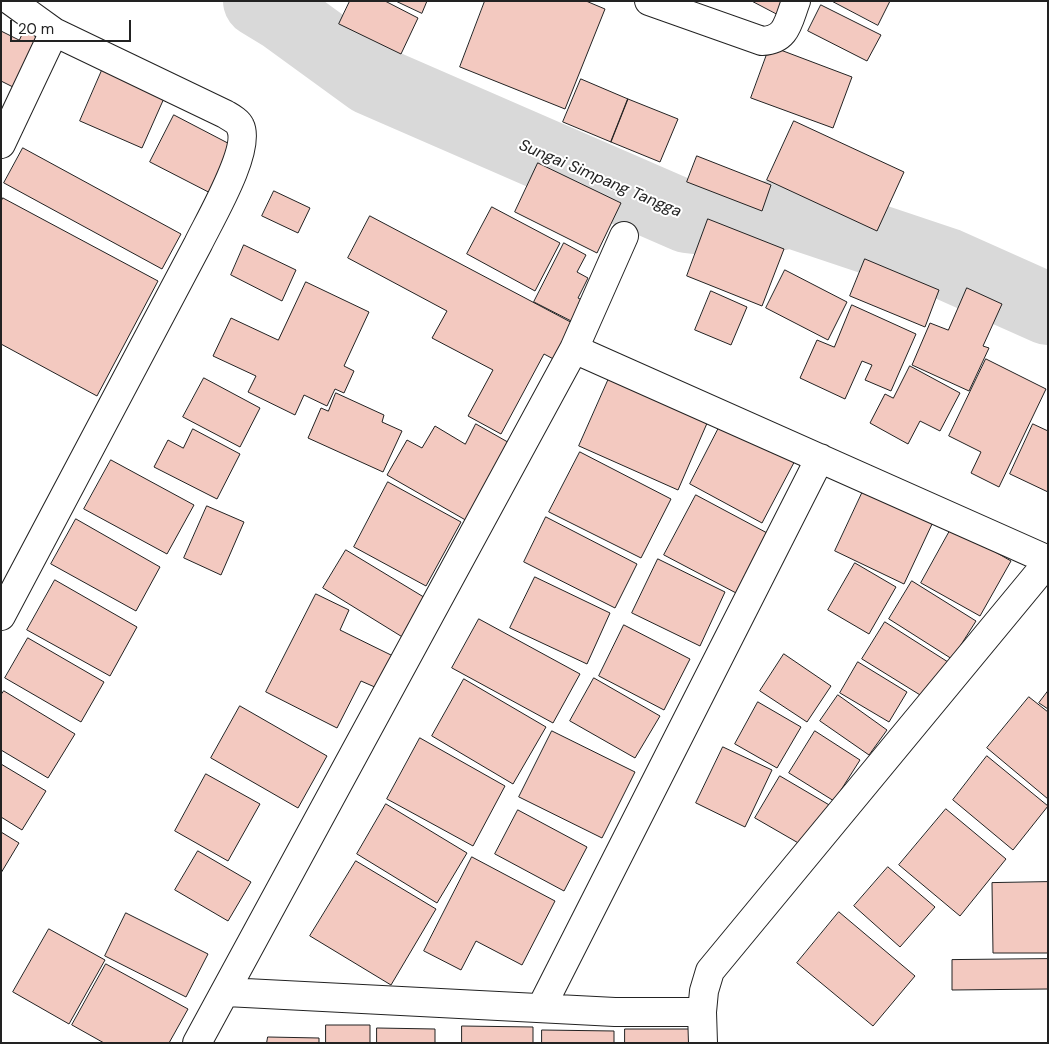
<!DOCTYPE html>
<style>
body{margin:0}
#map{position:relative;width:1049px;height:1044px;overflow:hidden;background:#fff;font-family:"DM Sans",sans-serif}
canvas{display:block}
.frame{position:absolute;inset:0;border:2px solid #222;pointer-events:none}
.scale{position:absolute;left:10px;top:20px;width:121px;height:22px;box-sizing:border-box;border:2px solid #222;border-top:0;padding-left:6px;font-size:15px;line-height:18px;white-space:nowrap;color:#222;-webkit-text-stroke:4px #fff;paint-order:stroke}
</style>
<div id="map">
<canvas width="1049" height="1044"></canvas>
<div class="frame"></div>
<div class="scale">20 m</div>
</div>
<script>
const g = document.querySelector('canvas').getContext('2d');
g.lineJoin = 'round';
function trace(path, color, width, dash) {
  g.strokeStyle = color;
  g.lineWidth = width;
  g.lineCap = dash ? 'butt' : 'round';
  g.setLineDash(dash || []);
  g.stroke(path);
}
function fill(path, color) {
  g.fillStyle = color;
  g.fill(path, 'evenodd');
}
function write(font, color, halo, rows, align = 'center') {
  g.font = font + ' "DM Sans",sans-serif';
  g.lineWidth = 4;
  g.setLineDash([]);
  g.textBaseline = 'middle';
  g.strokeStyle = halo;
  g.fillStyle = color;
  for (const [text, x, y, turn = 0] of rows) {
    g.save();
    g.translate(x, y);
    g.rotate((+turn || 0) * Math.PI / 180);
    g.textAlign = isNaN(turn) ? turn : align;
    if (halo) g.strokeText(text, 0, 0);
    g.fillText(text, 0, 0);
    g.restore();
  }
}
const river = new Path2D(`
 M259,1l23,14 88,64 317,138 50,6 55,-11 155,52 101,45`);
const building = new Path2D(`
 M350,1h35l33,17 -17,36 -62,-30z
 M396,1h31l-5,12z
 M485,1h101l19,8 -40,100 -105,-42z
 M752,1h39l-8,16z
 M832,1h58l-12,24z
 M821,5l60,30 -14,26 -59,-30z
 M28,22l29,14 -44,51 -12,-6v-50l18,9z
 M770,46l82,31 -19,51 -82,-30z
 M103,68l62,28 -23,52 -62,-27z
 M581,79l47,20 -17,43 -48,-20z
 M628,99l50,20 -18,43 -49,-20z
 M174,115l71,37 -23,47 -72,-37z
 M794,121l110,51 -27,59 -110,-51z
 M23,148l158,86 -19,35 -158,-86z
 M697,156l74,29 -9,26 -75,-29z
 M538,163l83,40 -24,50 -82,-41z
 M274,191l36,17 -12,25 -36,-17z
 M3,198l155,83 -61,115 -96,-52v-142z
 M492,207l68,36 -25,48 -68,-37z
 M370,216l210,111 -19,36 -17,-9 -43,80 -33,-18 25,-46 -61,-32 15,-27 -99,-53z
 M708,219l76,30 -22,57 -75,-30z
 M564,243l22,12 -9,17 11,6 -10,20 12,6 -11,21 -45,-23z
 M244,245l52,25 -14,31 -51,-26z
 M865,259l74,31 -14,37 -75,-31z
 M785,270l62,32 -19,38 -62,-32z
 M306,282l63,30 -25,54 10,5 -10,22 -9,-4 -8,17 -23,-11 -9,20 -47,-23 8,-16 -43,-20 18,-38 47,22z
 M967,288l35,16 -19,42 6,2 -20,43 -57,-26 18,-42 18,7z
 M711,291l36,16 -16,38 -36,-15z
 M852,305l64,29 -25,57 -26,-11 7,-15 -10,-4 -17,38 -45,-21 17,-38 17,7z
 M986,359l60,30 -47,98 -28,-14 10,-21 -32,-16z
 M910,366l50,27 -20,38 -20,-10 -12,23 -38,-21 15,-29 8,4z
 M610,376l98,45 -30,69 -99,-44z
 M204,378l56,30 -20,39 -57,-30z
 M336,393l48,22 -2,7 20,9 -19,41 -75,-34 13,-30 7,3z
 M726,414l73,39 -37,70 -72,-39z
 M476,424l37,21 -44,77 -82,-47 20,-35 15,8 13,-22 30,18z
 M1033,424l15,7v61l-38,-18z
 M193,429l47,25 -23,45 -63,-32 14,-27 15,8z
 M580,452l91,47 -30,59 -92,-46z
 M111,460l83,45 -27,49 -83,-45z
 M388,482l73,40 -35,64 -72,-39z
 M864,489l69,33 -29,62 -69,-33z
 M696,495l73,39 -31,60 -74,-39z
 M207,506l37,16 -23,53 -37,-17z
 M546,517l91,47 -22,44 -91,-46z
 M76,519l84,48 -24,44 -85,-47z
 M952,527l59,34 -31,55 -59,-33z
 M346,550l81,49 -23,39 -81,-50z
 M658,559l67,33 -25,54 -68,-33z
 M855,563l41,24 -27,47 -41,-24z
 M535,577l75,36 -23,51 -77,-36z
 M55,580l82,47 -27,49 -83,-46z
 M912,581l64,40 -24,38 -63,-40z
 M316,594l33,16 -9,20 53,26 -16,32 -16,-7 -24,47 -71,-36z
 M479,619l101,55 -27,49 -101,-55z
 M885,622l63,40 -23,36 -63,-39z
 M624,625l66,34 -26,51 -65,-34z
 M28,638l76,44 -23,40 -76,-44z
 M784,654l47,32 -24,36 -47,-31z
 M858,662l49,30 -18,30 -49,-29z
 M594,678l66,38 -25,42 -65,-37z
 M464,679l82,48 -33,57 -81,-48z
 M4,691l71,43 -27,44 -47,-28v-55z
 M1048,691v18l-9,-6z
 M838,695l49,35 -18,25 -49,-34z
 M1029,697l19,15v87l-61,-51z
 M758,702l43,25 -24,41 -42,-24z
 M240,706l87,50 -29,52 -87,-50z
 M552,731l83,41 -33,66 -83,-41z
 M815,731l45,29 -26,41 -45,-28z
 M420,738l85,48 -32,60 -86,-47z
 M723,747l49,23 -27,57 -49,-24z
 M987,756l61,50 -35,44 -60,-50z
 M1,764l45,27 -24,39 -21,-13z
 M206,774l54,30 -32,57 -53,-30z
 M780,776l51,30 -24,42 -52,-30z
 M386,804l81,49 -30,50 -80,-49z
 M946,809l60,50 -46,57 -61,-51z
 M518,810l69,37 -23,44 -69,-37z
 M1,832l18,11 -18,30z
 M198,851l53,31 -23,39 -53,-31z
 M472,857l83,44 -33,64 -46,-24 -15,29 -37,-19z
 M356,861l80,48 -45,76 -81,-49z
 M888,867l47,40 -35,40 -46,-41z
 M1048,882v71h-55l-1,-70z
 M839,912l76,64 -42,50 -76,-63z
 M126,913l82,41 -22,43 -81,-41z
 M49,929l56,31 -36,64 -56,-32z
 M1048,959v30l-96,1v-30z
 M106,964l82,45 -19,34h-65l-32,-18z
 M326,1025h44v18h-44z
 M462,1026l71,1v16h-71z
 M377,1028l58,1v14h-58z
 M625,1029h67l-1,14h-66z
 M542,1030l72,1v12h-72z
 M268,1037l51,1v5h-52z`);
const minor = new Path2D(`
 M649,1l113,40c25,-1 26,-19 34,-40
 M1,144l53,-112
 M574,349l474,211
 M1,616l197,-372c11,-23 54,-95 42,-118 -2,-5 -10,-9 -15,-12l-171,-82 -43,-31
 M226,992l389,20h87l2,-21 6,-20 338,-409
 M542,1006l278,-548
 M702,1012l1,31
 M197,1043l377,-694 50,-113`);
const waterNames = [
 ["Sungai Simpang Tangga",600,179,23]
];
trace(river, '#d9d9d9', 72);
fill(building, '#f3c9c0');
trace(building, '#222', 1);
trace(minor, '#222', 30);
trace(minor, '#fff', 28);
write('italic 16px', '#222', '#fff', waterNames);
</script>
